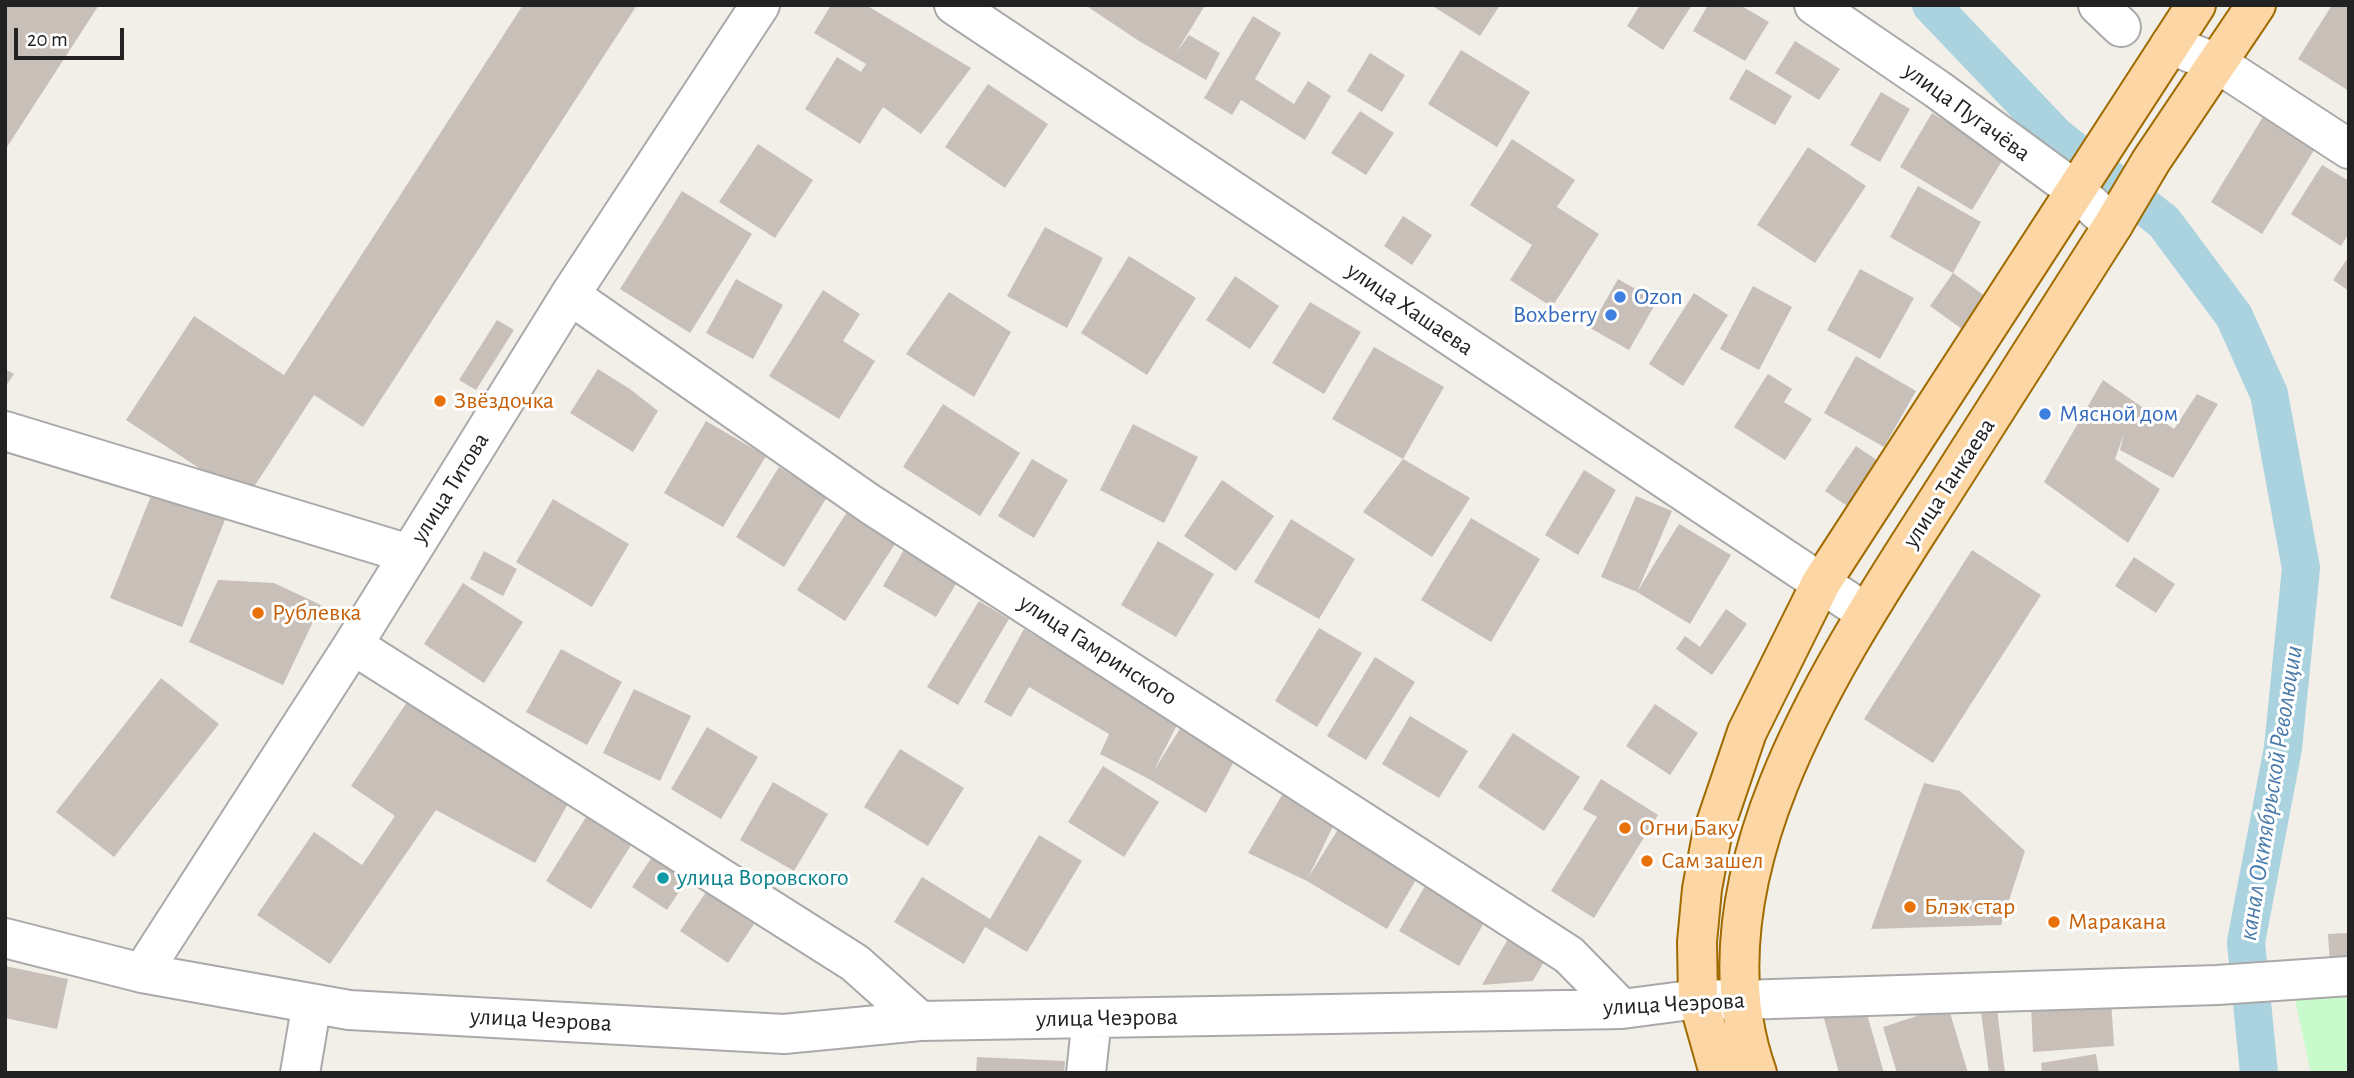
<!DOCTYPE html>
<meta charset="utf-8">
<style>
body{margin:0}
#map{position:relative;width:2354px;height:1078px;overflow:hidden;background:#f2efe9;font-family:"Alegreya Sans",sans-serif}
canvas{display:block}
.frame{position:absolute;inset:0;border:7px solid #222;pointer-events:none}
.scale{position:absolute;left:14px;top:28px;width:110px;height:32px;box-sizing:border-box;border:4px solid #222;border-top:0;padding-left:9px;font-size:21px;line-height:24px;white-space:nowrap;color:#222;-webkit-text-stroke:5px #fff;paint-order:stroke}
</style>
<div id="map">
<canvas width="2354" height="1078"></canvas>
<div class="frame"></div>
<div class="scale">20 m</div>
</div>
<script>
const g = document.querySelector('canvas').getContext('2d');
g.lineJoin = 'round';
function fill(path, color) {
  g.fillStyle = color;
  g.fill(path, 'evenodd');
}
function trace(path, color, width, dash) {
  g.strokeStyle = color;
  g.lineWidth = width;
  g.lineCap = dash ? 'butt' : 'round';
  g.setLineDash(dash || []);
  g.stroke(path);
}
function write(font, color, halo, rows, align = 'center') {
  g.font = font + ' "Alegreya Sans",sans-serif';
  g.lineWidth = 6;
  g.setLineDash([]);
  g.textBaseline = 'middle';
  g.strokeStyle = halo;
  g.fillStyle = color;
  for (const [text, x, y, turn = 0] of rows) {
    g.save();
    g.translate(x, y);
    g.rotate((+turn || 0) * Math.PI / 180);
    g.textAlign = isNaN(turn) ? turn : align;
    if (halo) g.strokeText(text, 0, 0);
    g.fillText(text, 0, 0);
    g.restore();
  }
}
const park = new Path2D(`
 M2349,994v79h-38l-17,-78z`);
const canal = new Path2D(`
 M1931,5l125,131 108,86 70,94 35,78 32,174 -18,180 -37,194 13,131`);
const building = new Path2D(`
 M5,5h94l-94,145z
 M523,5h114l-274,422 -49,-32 -68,104 -120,-79 68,-104 90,59z
 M831,5h35l105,63 -50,66 -38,-27 -23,37 -55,-35 32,-52 24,15 5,-8 -52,-31z
 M1085,5h116l3,2 -28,46 13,-18 31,18 -14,27 -67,-39z
 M1431,5h69l-20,31z
 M1640,5h52l-29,45 -36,-24z
 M1708,5h32l29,17 -24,39 -52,-30z
 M2332,5h17v86l-51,-32z
 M1253,16l28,17 -26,46 39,25 14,-23 23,15 -26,44 -64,-40 -9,15 -28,-17z
 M1795,41l45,28 -21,31 -44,-27z
 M1461,50l69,42 -33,55 -69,-43z
 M1370,53l35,22 -23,37 -35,-21z
 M1746,69l46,27 -17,29 -46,-26z
 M988,84l60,40 -43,64 -60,-41z
 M1881,92l29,17 -30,53 -30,-17z
 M2269,107l52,32 -59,95 -51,-32z
 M1360,111l34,22 -28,42 -35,-22z
 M1932,113l73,43 -33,54 -72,-43z
 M1512,139l63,41 -18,27 42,27 -47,73 -42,-27 22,-35 -62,-40z
 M758,144l55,36 -38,58 -56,-36z
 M1808,147l58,39 -51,77 -58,-38z
 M2322,165l27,16v52l-8,13 -50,-32z
 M1918,186l63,36 -28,51 -63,-36z
 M682,191l70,43 -62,99 -70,-44z
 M1403,216l29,19 -20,30 -28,-19z
 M1045,227l58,31 -36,70 -60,-32z
 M1129,256l67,42 -49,77 -66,-42z
 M2349,256v35l-16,-11z
 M1860,269l54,29 -34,61 -53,-29z
 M1953,273l43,31 -23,33 -43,-31z
 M1235,276l44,30 -29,43 -44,-29z
 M736,279l47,26 -30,54 -47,-26z
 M1618,279l39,22 -28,49 -39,-22z
 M1753,286l39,21 -33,63 -39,-21z
 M823,290l37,24 -17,27 32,20 -36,58 -70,-43z
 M949,292l62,40 -37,65 -68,-43z
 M1694,293l34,22 -45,71 -34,-22z
 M1310,302l51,30 -37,62 -52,-31z
 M497,320l17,10 -38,60 -17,-10z
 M1374,347l70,40 -41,72 -71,-40z
 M1856,356l60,35 -32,56 -60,-34z
 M5,369l9,5 -9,13z
 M598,369l32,20 28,22 -25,41 -63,-39z
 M1768,374l24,15 -8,13 28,17 -27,41 -51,-33z
 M2103,380l71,49 23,-35 21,10 -45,74 -53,-28 4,-16 -9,25 45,30 -32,54 -84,-61z
 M943,404l77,49 -40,63 -77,-49z
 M706,421l60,35 -43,71 -59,-34z
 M1133,424l65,33 -34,66 -64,-33z
 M1856,446l31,21 -31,45 -31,-21z
 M1032,459l36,21 -34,58 -36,-22z
 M1403,459l67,39 -38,59 -69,-45z
 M779,467l48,30 -43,70 -48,-30z
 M1584,470l32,20 -38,65 -33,-20z
 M161,471l72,29 -51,127 -72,-29z
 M1222,480l52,36 -38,55 -52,-35z
 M1636,496l36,15 -35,81 42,-68 52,31 -41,69 -53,-32 -36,-15z
 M553,499l76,45 -37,63 -76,-45z
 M847,512l48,32 -50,77 -48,-31z
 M1471,518l69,41 -49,83 -70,-42z
 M1291,519l64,40 -36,60 -65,-37z
 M1158,541l56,33 -38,63 -55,-32z
 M905,548l54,31 -23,38 -53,-31z
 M1972,550l69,45 -108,168 -69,-44z
 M484,551l33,18 -14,27 -33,-17z
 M2134,557l41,27 -19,29 -41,-27z
 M218,580l56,3 47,22 -38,80 -94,-43z
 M463,583l60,39 -39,61 -60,-39z
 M979,601l30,18 -51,86 -31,-18z
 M1726,609l21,15 -35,51 -36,-26 9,-13 15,11z
 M1319,628l43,25 -45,74 -42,-26z
 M1024,629l155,92 -26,51 28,-45 55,31 -30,55 -57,-34 -49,-25 9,-20 -80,-47 -18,30 -27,-15z
 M561,649l61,33 -35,63 -61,-33z
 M1375,657l40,25 -49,78 -39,-24z
 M161,678l58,46 -105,133 -58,-45z
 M634,689l57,27 -31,65 -57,-28z
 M409,699l161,101 -35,63 -99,-53 -106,154 -73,-49 57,-83 48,33 33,-49 -44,-30z
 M1655,704l43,29 -28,42 -44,-29z
 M1410,716l58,35 -29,47 -57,-34z
 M707,727l51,30 -37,62 -50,-30z
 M1513,733l67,44 -36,54 -66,-44z
 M900,749l64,39 -36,58 -64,-39z
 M1103,766l56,36 -35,55 -56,-35z
 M1601,779l57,36 -64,103 -43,-27 46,-74 -14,-8z
 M773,782l55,32 -34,57 -54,-31z
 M1924,783l36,8 65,60 -24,74 -130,4z
 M1285,790l51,30 -28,58 32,-52 80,47 -33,56 -80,-48 -59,-28z
 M588,814l45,28 -42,67 -45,-28z
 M1039,835l43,26 -55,91 -42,-25 -21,37 -70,-42 28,-45 68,42z
 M660,845l35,23 -28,42 -35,-23z
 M1425,886l60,35 -26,45 -60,-35z
 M706,892l48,32 -26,39 -48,-32z
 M2349,933v30l-19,1 -2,-30z
 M1509,937l37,21 -13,23 -51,4z
 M5,966l63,13 -11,50 -52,-11z
 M2111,1000l3,46 -81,6 -2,-46z
 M1996,1001l9,72h-16l-9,-69z
 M1864,1004l20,69h-45l-16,-58z
 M1948,1006l20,67h-71l-14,-46z
 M2096,1054l3,19h-57l-1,-10z
 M977,1057l88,4 -1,12h-88z`);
const minor = new Path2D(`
 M954,5l912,608
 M1814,5l123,84 138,101 38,35
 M2098,5l23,22
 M2170,45l47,18 132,86
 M570,295l300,209 699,451 53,54
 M5,431l404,123
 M353,645l502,318 65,58
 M5,938l137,35 207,37 435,24 136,-13 702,-12 76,-10 43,1 476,-15 132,-9
 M142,973l211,-328 217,-350 190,-290
 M300,1073l9,-53v-17
 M1086,1073l6,-55`);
const major = new Path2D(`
 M1719,1073l-21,-74 -1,-57 5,-53 10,-54 35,-103 74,-149 375,-578
 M1757,1073c-71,-200 86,-424 188,-584 56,-88 112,-176 168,-264l38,-64 105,-156`);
const markers = [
 [1620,297,7,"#3f7fe0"],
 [1611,315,7,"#3f7fe0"],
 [440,401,7,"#e8710a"],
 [2045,414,7,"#3f7fe0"],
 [258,613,7,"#e8710a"],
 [1625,828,7,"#e8710a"],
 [1647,861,7,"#e8710a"],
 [663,878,7,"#0f9aa8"],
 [1910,907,7,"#e8710a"],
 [2054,922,7,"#e8710a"]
];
const streetNames = [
 ["улица Пугачёва",1967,112,36],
 ["улица Хашаева",1410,309,34],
 ["улица Танкаева",1949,483,-57],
 ["улица Титова",450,488,-58],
 ["улица Гамринского",1098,650,33],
 ["улица Чеэрова",1674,1004,-3],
 ["улица Чеэрова",1107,1018,-1],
 ["улица Чеэрова",541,1020,3]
];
const shopNames = [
 ["Ozon",1634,297],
 ["Boxberry",1597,315,"right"],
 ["Мясной дом",2059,414]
];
const foodNames = [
 ["Звёздочка",454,401],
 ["Рублевка",272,613],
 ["Огни Баку",1639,828],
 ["Сам зашел",1661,861],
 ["Блэк стар",1924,907],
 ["Маракана",2068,922]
];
const cultureNames = [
 ["улица Воровского",677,878]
];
const waterNames = [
 ["канал Октябрьской Революции",2271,793,-81]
];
fill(park, '#c8facc');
trace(canal, '#aad3df', 38);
fill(building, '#c7bfb8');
trace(minor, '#a9a9a9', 42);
trace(major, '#a06b00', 42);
trace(minor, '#fff', 38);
trace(major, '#fcd6a4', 38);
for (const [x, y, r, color] of markers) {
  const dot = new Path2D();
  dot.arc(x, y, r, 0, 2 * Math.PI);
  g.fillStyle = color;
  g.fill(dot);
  trace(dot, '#fff', 2.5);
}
write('24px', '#222', '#fff', streetNames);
write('24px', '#366cbe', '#fff', shopNames, 'left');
write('24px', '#c56008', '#fff', foodNames, 'left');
write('24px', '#0d838f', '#fff', cultureNames, 'left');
write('italic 26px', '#4a7aab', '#fff', waterNames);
</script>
